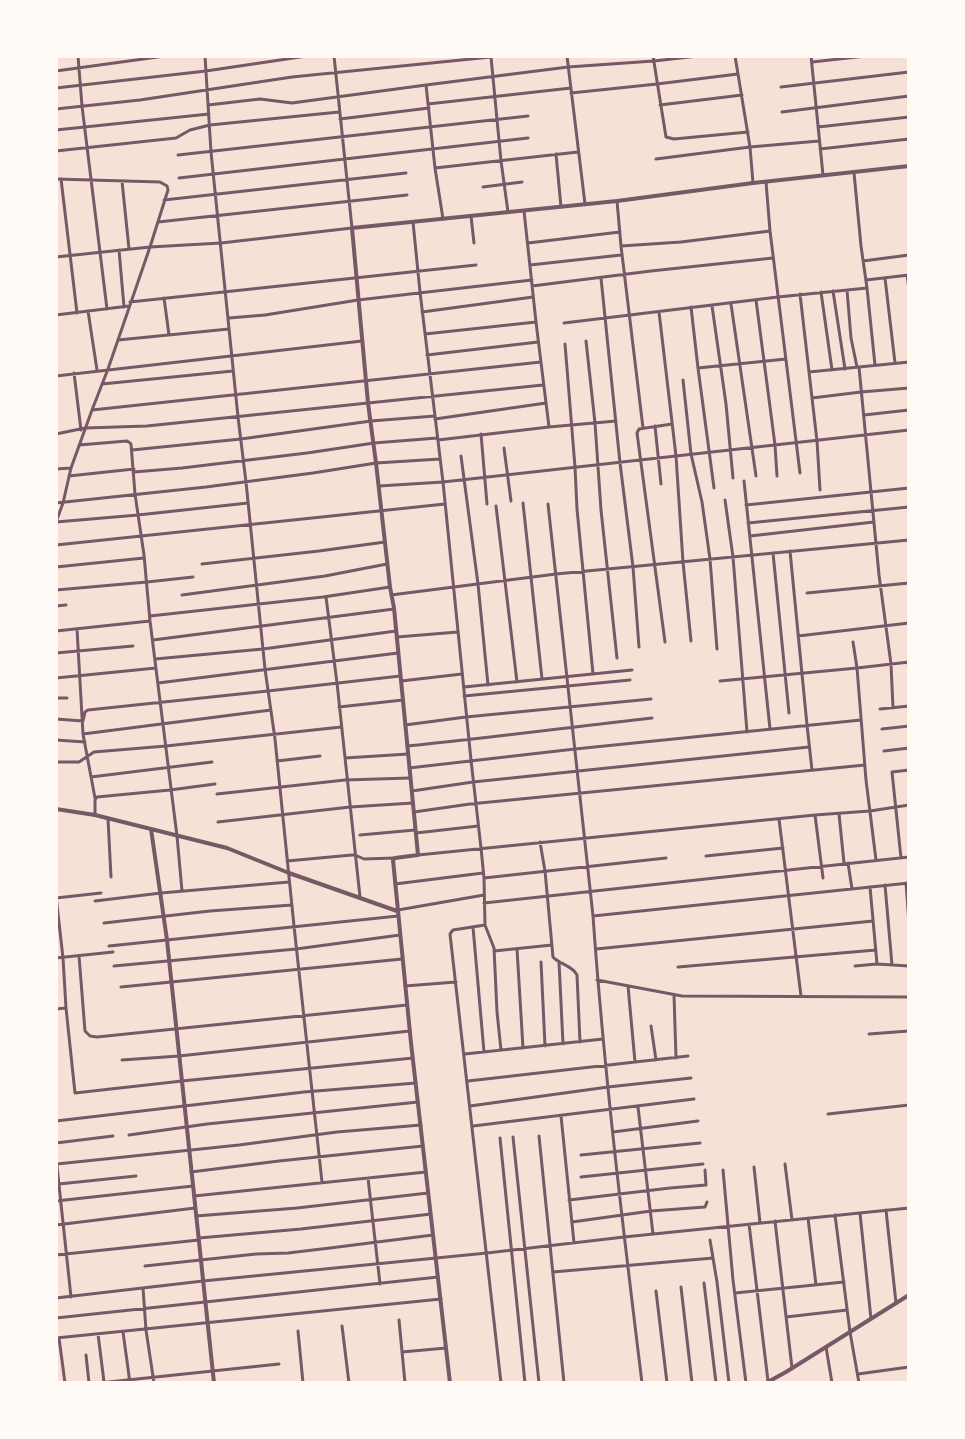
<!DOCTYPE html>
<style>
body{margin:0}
#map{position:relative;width:965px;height:1439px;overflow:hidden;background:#f7e1d7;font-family:Montserrat,sans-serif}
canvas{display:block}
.frame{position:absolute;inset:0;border:58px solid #fffaf5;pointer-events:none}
</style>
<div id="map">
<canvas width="965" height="1439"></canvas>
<div class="frame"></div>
</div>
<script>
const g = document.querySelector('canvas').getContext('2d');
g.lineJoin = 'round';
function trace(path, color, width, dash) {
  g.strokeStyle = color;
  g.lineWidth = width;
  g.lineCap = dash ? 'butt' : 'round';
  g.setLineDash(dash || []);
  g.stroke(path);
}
const minor = new Path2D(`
 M78,56l4,50 25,203
 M205,56l6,96 27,265 8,65 19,187 10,70 19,187 28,256
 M567,56l18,148
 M653,56l13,81 8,2 74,-7
 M735,56l3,18
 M811,56l12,119
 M491,57l10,104 7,51
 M812,62l54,-6
 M56,71l109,-15
 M781,87l128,-15
 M56,88l150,-17 101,-15
 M571,93l86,-9 81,-10 12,73 -94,12
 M428,104l143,-16
 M208,105l52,-6 32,4 134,-18
 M660,105l82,-10
 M56,109l84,-9 152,-23 199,-20
 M782,112l127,-16
 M340,119l89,-11
 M818,127l91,-10
 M56,130l153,-16
 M820,149l89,-10
 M56,151l120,-13 14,-8 20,-5 129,-13
 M556,154l5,53
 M178,155l350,-39
 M435,168l-9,-83 142,-18 86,-6 44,-5
 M854,173l7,73 6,42 8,77
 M179,178l349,-40
 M56,179l104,3 7,4 1,4 -18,57 -42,122 -16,41
 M61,179l16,134
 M122,181l7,68
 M766,182l4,49 30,242
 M753,183l-3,-36 69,-6
 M483,187l39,-5
 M164,200l242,-27
 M617,201l4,45 60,-4 89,-11
 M524,211l12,111 13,105
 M471,216l3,27
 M443,219l-8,-51 143,-16
 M158,222l249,-27
 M413,222l7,70 23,190 28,278 10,88 3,30 1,47 -32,5 -3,4 51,449
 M528,243l92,-11
 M621,246l22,182
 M119,250l5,57
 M56,257l94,-10 71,-4 131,-15 -18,-172
 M863,261l46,-6
 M530,265l91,-10
 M907,275l2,14
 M601,278l19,185 13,104 6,80
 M885,278l10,85
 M866,280l43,-5
 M532,286l119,-15 122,-13
 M847,290l4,48 6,29
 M833,291l12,78
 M821,292l11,78
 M800,294l17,147 3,49
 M164,298l5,37
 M756,300l19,145 2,31
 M130,302l346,-37
 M731,304l25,172
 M712,306l14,98 7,74
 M691,307l7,61 16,120
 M88,311l9,59
 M422,312l111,-15
 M659,312l17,144 7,106 8,79
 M56,315l73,-9
 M229,318l36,-3 93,-15 174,-20
 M564,323l214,-26 89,-9
 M425,334l111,-12
 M118,340l111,-11
 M586,341l9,82 6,87 16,148
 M565,344l10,123 2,42 16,165
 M427,355l111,-13
 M859,367l20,208 12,89 2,44
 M698,368l88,-9
 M809,372l100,-10
 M74,373l7,57
 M56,376l306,-35
 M683,380l8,74 11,48 8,57 7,90
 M102,384l131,-13
 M812,398l49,-6 48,-4
 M864,415l45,-5
 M435,419l111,-16
 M655,426l6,58
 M56,434l29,-6 62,-2 221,-23 175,-18
 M481,434l6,70
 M438,440l111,-13 67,-6
 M79,445l48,-4 3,2 1,1 4,50 9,61 6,66 27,215 5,55
 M504,448l7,53
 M132,450l109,-11 130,-18 64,-5
 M461,456l17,128 10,101
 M56,469l15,-1
 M134,472l48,-4 125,-15 67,-10 63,-5
 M69,476l65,-7
 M744,481l26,248
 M379,486l64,-4 466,-52
 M725,500l8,57 14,175
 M56,503l150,-16 107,-14 63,-10 64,-4
 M248,503l-110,12 -82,7 7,-19 8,-35 21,-58 449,-48
 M523,503l19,176
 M548,504l45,412c11,156 30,312 49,467
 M746,505l163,-17
 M496,506l21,176
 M748,523l161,-16
 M750,536l124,-14
 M56,545l389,-41
 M790,551l17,174 5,45
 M773,553l16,160
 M202,564l117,-13 66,-9
 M56,567l88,-9
 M56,590l91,-8 46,-5
 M807,593l102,-10
 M182,595l143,-19 62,-12
 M391,595l165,-21 353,-34
 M326,597l11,86 23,214
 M56,606l10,-1
 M150,616l173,-19 67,-10
 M77,629l6,105 12,64
 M56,631l94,-10
 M798,636l111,-13
 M397,637l61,-5
 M153,640l241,-31
 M665,642l-28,-209 2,-4 33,-5
 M853,642l4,26 9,112 10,80
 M56,653l77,-7
 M155,659l108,-10 133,-18
 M908,662l1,9
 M56,678l100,-10
 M401,681l61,-7
 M720,681l137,-13 52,-6
 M158,683l240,-30
 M464,687l168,-17
 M464,696l166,-16
 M56,698h11
 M339,707l64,-7
 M880,709l29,-3
 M56,719l27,2 2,-9 3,-2 180,-19 132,-15
 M405,725l61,-8 185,-18
 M882,729l27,-3
 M83,734l188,-24
 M56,740l29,2
 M407,746c82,-8 164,-19 245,-28
 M884,751l25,-3
 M345,758l63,-4
 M277,761l43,-5
 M56,762h23l15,-10 72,-6 175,-19
 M409,768l166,-19 286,-29
 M91,777l121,-15
 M412,791l61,-9 336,-35
 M217,794l128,-14 65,-2
 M414,812l56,-8 395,-39
 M839,814l5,49
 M95,815v-15l2,-3 73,-7 45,-6
 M815,815l8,63
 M108,819l3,58
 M779,819l22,177
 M218,822l132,-15 63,-4
 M416,833l62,-7
 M360,835l55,-5
 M540,842l5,29 8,86c6,7 20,9 24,18l3,67
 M418,855l397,-40 55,-4 39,-6
 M706,856l77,-8
 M901,858l-9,-86 17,-2
 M287,861l65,-6h3l9,4 31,-1
 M848,863l4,26
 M484,878l182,-20
 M906,883l3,41
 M395,884l88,-11
 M885,885l7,80
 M870,887l7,77
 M56,896l7,62 3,50 9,85 107,-12 231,-23
 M56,898l45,-5
 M95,901l66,-8 128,-11
 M484,903l425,-46
 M398,910l86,-15
 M593,916l316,-33
 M104,923l106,-12 82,-6
 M485,925l9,23 3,64 4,38
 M473,927l11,125
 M109,946l289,-30
 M517,949l6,99
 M596,949l277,-28
 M494,951l58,-6
 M79,956l6,75 5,5 7,1 310,-32
 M56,958l57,-6
 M541,962l4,84
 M559,962l4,82
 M114,966l182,-17 104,-14
 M855,966l22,-2 32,2
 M678,967l198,-17
 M597,980l85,16 227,1
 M405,986l51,-4
 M628,986l7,76
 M121,987l281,-28
 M674,995l2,63
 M56,1009l10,-1
 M651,1026l5,34
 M869,1034l40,-3
 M465,1054l138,-15
 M122,1060l57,-4 231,-25
 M468,1081l220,-25
 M470,1106l138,-19 83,-9
 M638,1107l15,127
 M828,1114l81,-9
 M561,1116l13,127
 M56,1121l248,-29 112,-9
 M473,1126l221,-27
 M613,1132l85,-11
 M129,1135l78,-11 211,-22
 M539,1136l25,247
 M513,1137l26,246
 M500,1138l25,245
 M56,1143l57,-7
 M581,1155l119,-12
 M56,1157l15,140
 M57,1164l182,-19 98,-13 84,-7
 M785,1164l7,56
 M754,1167l6,56
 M723,1170l10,110 13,103
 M191,1172l88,-11 144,-15
 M581,1177l122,-13
 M368,1178l12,106
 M59,1184l77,-8
 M194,1196l232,-24
 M569,1200l101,-12 36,-3 -1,-15
 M56,1201l137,-15
 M886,1210l10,93
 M860,1213l11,106
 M835,1215l15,117 9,51
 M196,1216l101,-8 131,-15
 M808,1218l8,67
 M775,1221l17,147
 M572,1222l79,-11 54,-4 2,-5
 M749,1224l19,157
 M56,1225l139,-17
 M199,1238l102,-9 130,-15
 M710,1240l7,42 12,101
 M56,1255l143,-15
 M145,1266l111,-12 32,-1 42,-5 103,-13
 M553,1272l160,-14
 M704,1283l12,100
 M681,1287l11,96
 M143,1288l3,42 8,53
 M656,1291l11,92
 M735,1293l109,-11
 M56,1298l147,-17 284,-28 137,-16 285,-29
 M786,1317l61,-7
 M56,1318l382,-41
 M399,1320l6,63
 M342,1326l7,57
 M298,1331l5,52
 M123,1332l7,51
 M98,1334l6,48
 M56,1338l385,-39
 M59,1338l6,45
 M826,1347l6,36
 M402,1352l44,-4
 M86,1355l3,28
 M858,1374l51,-7
 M99,1383l180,-19`);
const tertiary = new Path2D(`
 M56,809l39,6 132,33 62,25 108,38
 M151,829l16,111 47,443
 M450,1383l-39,-340 -18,-183 2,-2 23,-3 -24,-247 -4,-21 -14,-124 -8,-60 -16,-175 265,-27 136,-18 156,-17
 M766,1383l20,-11 123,-77`);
trace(minor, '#755966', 3);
trace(tertiary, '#755966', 4);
</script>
